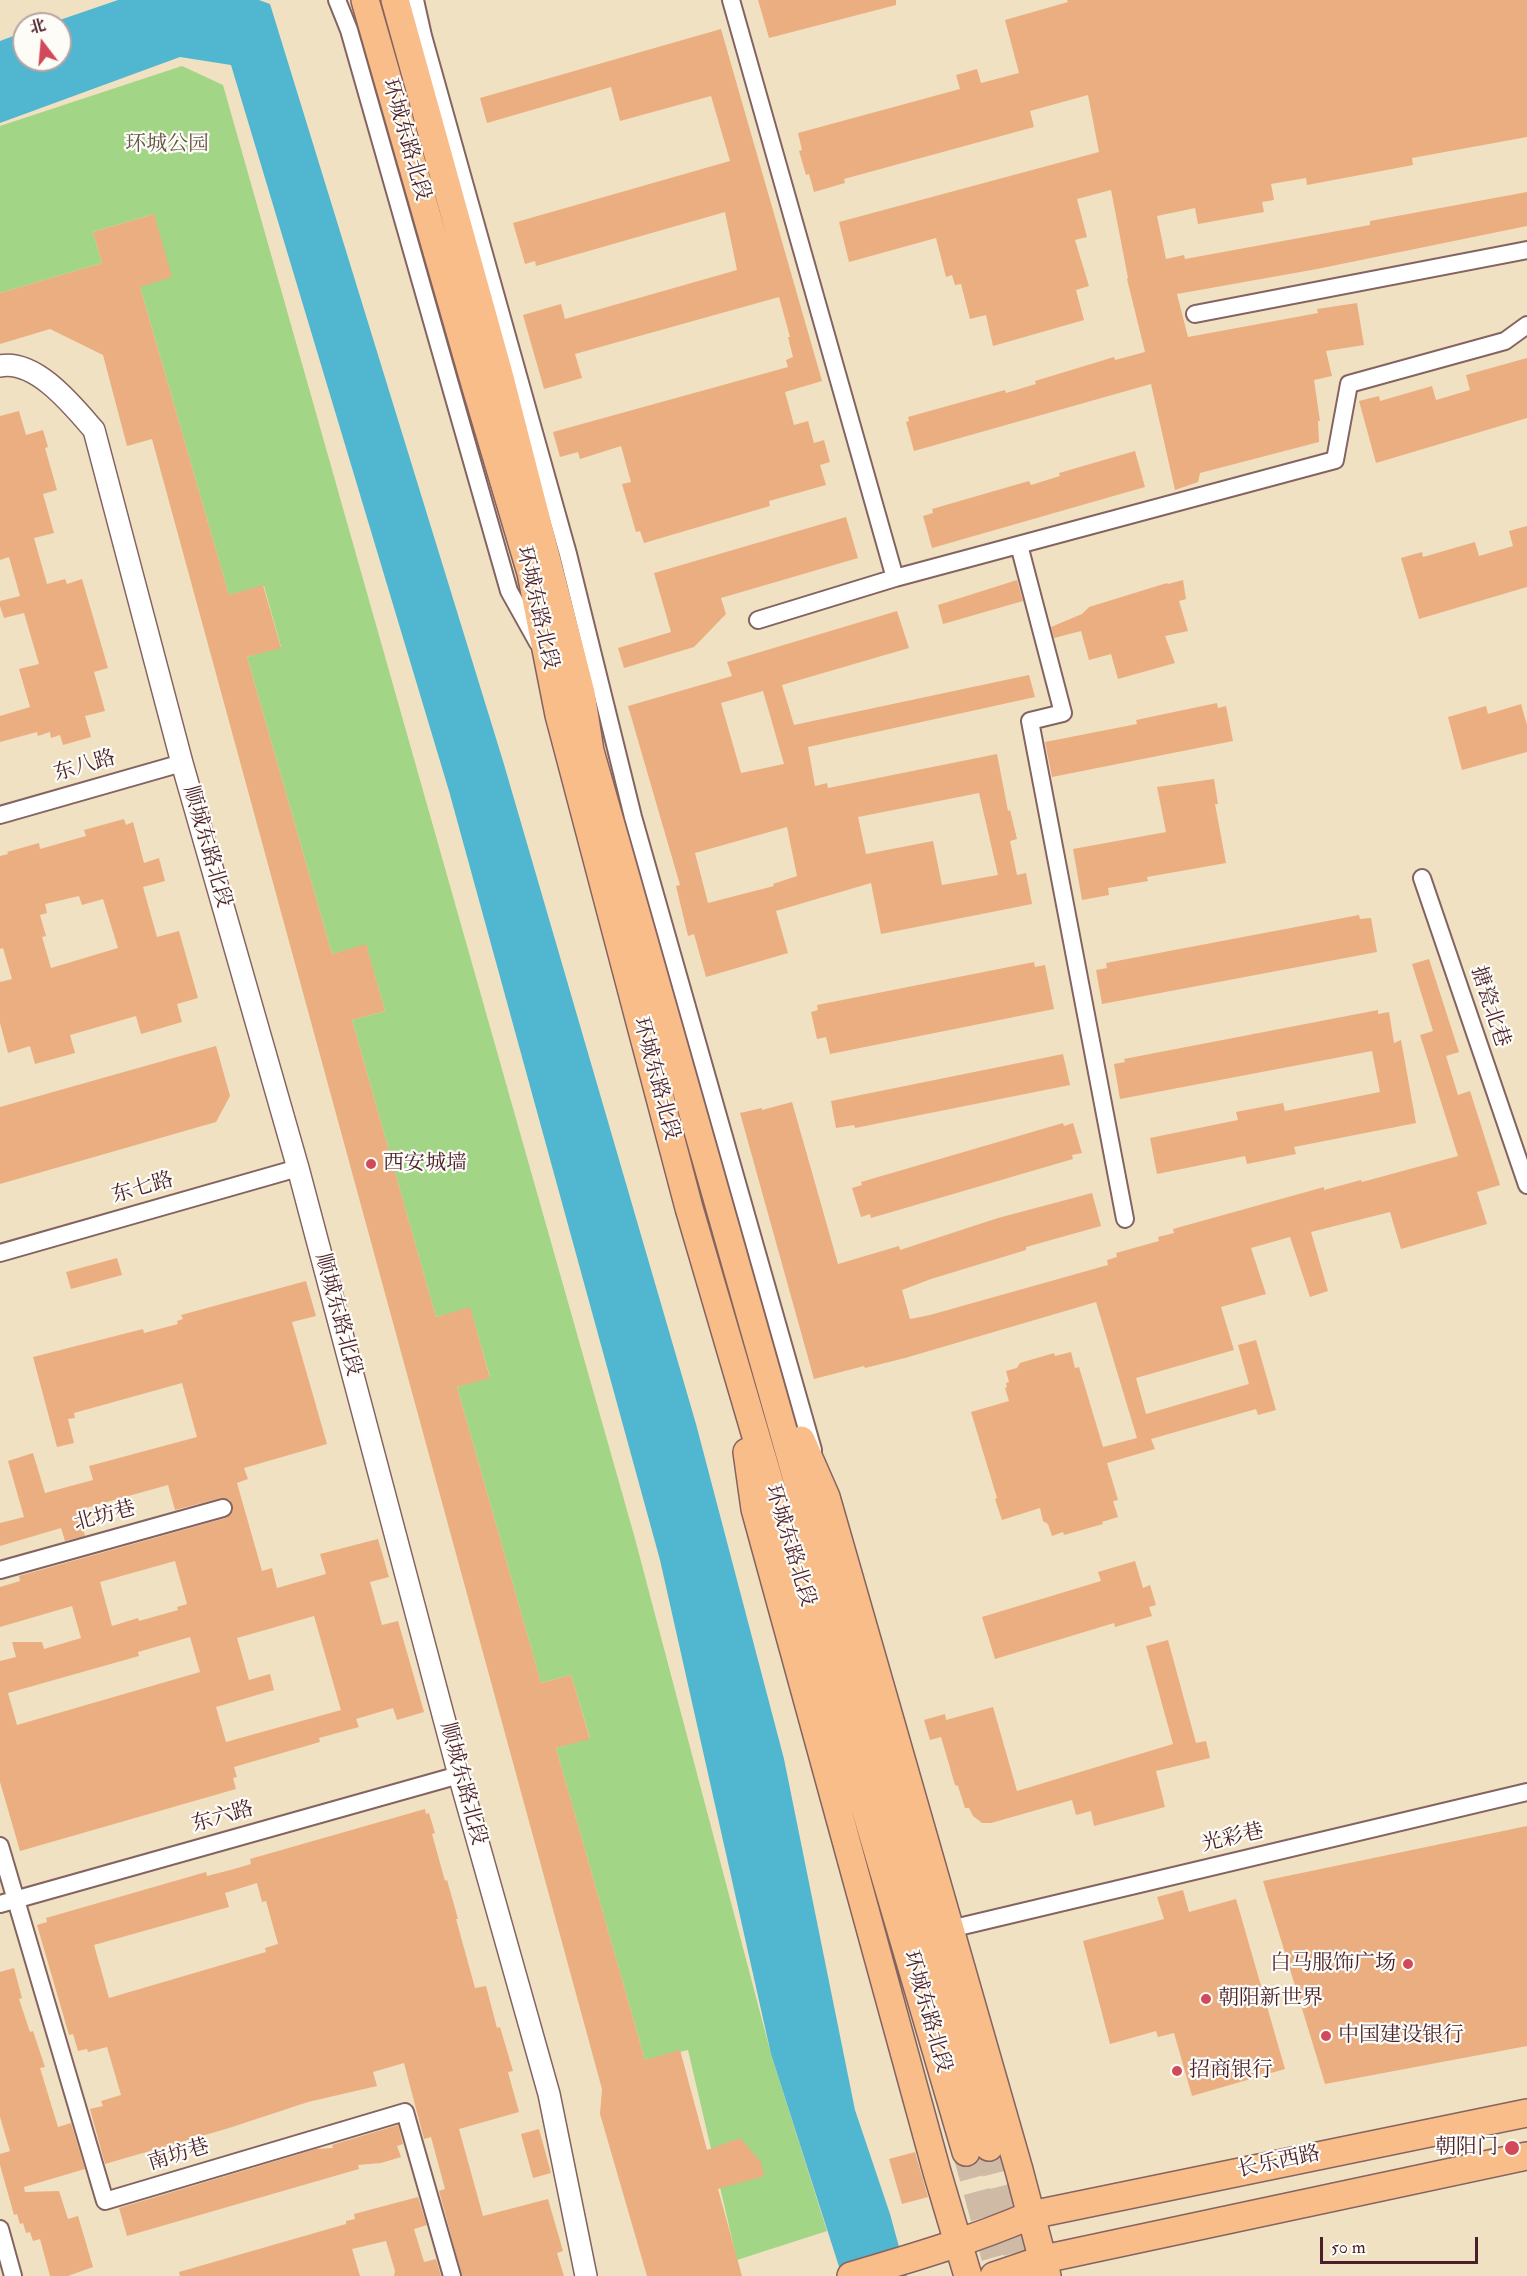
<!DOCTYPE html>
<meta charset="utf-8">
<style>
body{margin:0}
#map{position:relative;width:1527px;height:2276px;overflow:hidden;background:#f0e1c3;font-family:"IM FELL Double Pica","Noto Serif SC",serif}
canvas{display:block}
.north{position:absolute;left:12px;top:12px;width:60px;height:60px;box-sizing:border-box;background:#fdfcf7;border:2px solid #b5a4a5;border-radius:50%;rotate:344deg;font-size:16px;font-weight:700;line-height:24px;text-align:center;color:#4a1f2b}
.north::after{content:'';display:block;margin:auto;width:21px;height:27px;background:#d1495b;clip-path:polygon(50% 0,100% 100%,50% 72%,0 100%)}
.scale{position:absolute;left:1320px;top:2237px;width:158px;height:27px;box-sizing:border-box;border:3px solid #4a1f2b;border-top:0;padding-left:8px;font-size:18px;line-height:21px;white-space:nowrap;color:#4a1f2b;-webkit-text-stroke:4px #fdfcf7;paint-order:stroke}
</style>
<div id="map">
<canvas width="1527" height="2276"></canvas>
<div class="north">北</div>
<div class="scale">50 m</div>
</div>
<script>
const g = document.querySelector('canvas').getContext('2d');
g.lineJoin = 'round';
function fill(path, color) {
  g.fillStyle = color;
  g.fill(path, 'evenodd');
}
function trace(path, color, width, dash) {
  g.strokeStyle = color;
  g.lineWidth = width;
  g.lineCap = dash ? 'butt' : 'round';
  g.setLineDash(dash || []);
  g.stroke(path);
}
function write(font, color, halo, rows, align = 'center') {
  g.font = font + ' "IM FELL Double Pica","Noto Serif SC",serif';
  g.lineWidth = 4.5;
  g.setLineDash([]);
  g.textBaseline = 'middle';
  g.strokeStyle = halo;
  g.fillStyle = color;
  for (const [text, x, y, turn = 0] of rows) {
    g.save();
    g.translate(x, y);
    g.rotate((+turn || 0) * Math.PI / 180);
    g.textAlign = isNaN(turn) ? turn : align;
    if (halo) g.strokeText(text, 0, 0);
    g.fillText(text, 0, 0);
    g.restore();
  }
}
const green = new Path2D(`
 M182,66l41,19 411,1450 137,519 56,177 -90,29 -49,-210 -43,10 -89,-312 34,-10 -19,-63 -30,8 -84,-296 33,-10 -20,-69 -34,9 -84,-297 33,-9 -19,-66 -34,9 -85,-297 34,-10 -17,-61 -35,9 -89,-308 14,-73 -61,18 9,31 -102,30v-167z`);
const water = new Path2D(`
 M118,0h141l11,4 233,757 193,663 88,335 71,351 35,104 17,62h-65l-71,-222 -111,-494 -211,-769 -218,-726 -51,-8 -180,66v-82l24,-9v28h36v-36h-12z`);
const building = new Path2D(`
 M758,0h138v5l-127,33z
 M1067,0h460v137l-115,21 1,7 -106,20 -1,-7 -35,6 3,16 -12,2 2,10 -66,12 -3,-16 -38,8 9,43 18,-4 1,4 185,-34v-4l157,-29v34l-210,43 -140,25 11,43 130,-24 -1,-4 40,-6 7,42 -38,6 6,25 -18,4 6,41h-2l1,21 -119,31 -2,9 -23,8 -24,-106 -237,67 -8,-29 3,-1 -1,-4 97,-27 1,3 30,-9 -1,-3 79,-24 1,3 30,-8 -18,-73 1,-1 -17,-88 -34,9 10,38 -12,3 14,46 -13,4 8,30 -91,26 -7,-31 -16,4 -9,-35 -6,1 -3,-10 -6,2 -10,-39 -87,24 -10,-40 260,-70 -11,-57 -58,16 4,16 -190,52 1,4 -31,9 -5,-18 -3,1 -7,-24 3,-1 -4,-17 162,-44 -4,-14 21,-6 4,14 38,-10 -14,-53 63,-18z
 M721,29l101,352 -37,11 9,33 14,-4 6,22 10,-3 6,22 -10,3 6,20 -57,16 1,5 -126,37 -4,-12 -4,1 -14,-48 9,-2 -10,-36 -41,13 -2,-7 -18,5 -7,-25 235,-65 -2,-7 7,-3 -5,-20h2l-11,-40 -204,57 7,24 -38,11 -21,-74 38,-11 4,15 172,-49 -12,-58 -189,54 -1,-5 -10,3 -12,-41 217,-62 -19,-65 -91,25 -9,-34 -124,36 -7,-25z
 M154,214l18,63 -32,10 89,308 34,-10 18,63 -34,9 85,297 34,-10 19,67 -33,9 84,297 34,-10 20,71 -33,9 84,296 30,-8 19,64 -34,9 89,312 35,-10 27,100 33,-12 21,24 3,14 -46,13 24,87h-95l-47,-162 2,-25 -450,-1650 -25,7 -24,-91 -53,-26 -50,15v-51l102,-30 -9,-31z
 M1527,358v60l-151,45 -17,-62 20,-5 1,5 52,-15 4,14 34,-10 -4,-15z
 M19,411l7,24 17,-5 5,17 -3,1 12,42 -14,4 11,39 -20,5 13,46 18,-5 2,5 15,-5 26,89 -14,4 11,39 -20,5 6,21 -28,8 -3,-10 -9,3 -1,-6 -12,4 -1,-4 -37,10v-26l30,-9 -11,-38 20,-5 -15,-51 -20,5 -4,-12v-5l20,-5 -11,-39 -9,3v-144z
 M1135,451l10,36 -213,61 -9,-32 10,-3 -1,-4 97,-28 2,4 29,-9 -1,-3z
 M846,517l12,41 -137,40 5,16 -32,33 -70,21 -6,-20 53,-16 -17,-59z
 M1527,526v61l-108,32 -18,-61 21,-6 1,5 52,-15 4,14 34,-10 -4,-15z
 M1017,580l6,21 -80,23 -5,-19z
 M1183,580l3,19 -7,2 9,30 -23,5 10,27 -57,16 -7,-25 -22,6 -8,-29 -27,7 -3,-11 31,-13 7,-7 78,-24 1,1z
 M897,611l12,37 -127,37 12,40 235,-50 6,22 -227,50 7,39 12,-3 1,5 169,-34 11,57 2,-1 7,29 -7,2 7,34 9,-2 6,31 -151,30 -10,-51 -95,28 12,42 -82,24 -12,-43 -6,2 -12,-50 4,-1 -52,-179 104,-30 -5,-14zM763,691l21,73 -43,9 -20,-70zM979,793l19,82 -56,10 -9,-44 -67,13 -8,-37zM787,827l10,49 -24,8 1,2 -66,17 -13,-50z
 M1217,703l1,5 8,-2 7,35 -181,36 -7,-35 92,-18 -1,-4z
 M1521,704l6,21v27l-65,18 -14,-53 38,-11 2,8z
 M1214,779l4,25h-3l11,59 -79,14 1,4 -40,7 1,7 -27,5 -9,-51 93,-17 -9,-45z
 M124,819l2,6 7,-3 11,41 15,-5 6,23 -22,6 5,18 9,32 22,-6 19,67 -21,6 5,18 -41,12 -5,-18 -66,19 5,18 -40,11 -5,-18 -22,7 -8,-30v-41l12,-3 -9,-31 -3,1v-93l8,-2 -1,-2 32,-9 1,6 46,-13 -2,-6zM79,896l3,9 21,-6 15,49 -67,20 -9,-31 4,-1 -6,-21 7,-2 -2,-9z
 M1359,915l1,4 11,-1 6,34 -275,52 -6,-34 11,-2 -1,-5z
 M1429,959l30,93 -13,4 12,39 12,-4 30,94 -23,7 10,32 -86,25 -11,-37 -79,20 17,59 -18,6 -20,-60 -39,11 15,46 -45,13 13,43 -98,28 10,36 103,-30 -11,-39 18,-5 20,70 -18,5 -2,-6 -105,30 4,10 -48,14 11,37 -5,1 5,16 -16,5 1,2 -39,11 -1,-3 -11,4 -4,-12 -5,-3 -3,-13 -38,12 -7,-21 2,-1 -26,-86 38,-11 -4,-13 2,-1 -1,-4 3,-1 -3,-11 11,-3 3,-5 34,-10 1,3 16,-4 4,16 4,-1 24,80 34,-9 -41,-136 -191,56 -40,10 -1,-2 -50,13 -74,-266 22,-5v2l30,-8 46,162 61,-18 1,4 98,-32 94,-25 9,33 -75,21v3l-95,29 -29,11 8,29 20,-4 178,-50 -1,-5 10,-3 -1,-4 43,-12 -1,-4 16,-4 -1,-4 151,-42v3l37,-10 1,2 96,-26 -38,-121 13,-4 -21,-67z
 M1034,962l1,5 10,-2 9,44 -224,45 -4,-17 -9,2 -6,-27 7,-2 -1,-5z
 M1378,1010v4l11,-2 5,31 7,-3 15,83 -122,24 2,7 -49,10 -2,-8 -88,18 -7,-36 88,-18 -2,-8 47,-9 2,8 95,-19 -8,-41 -252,48 -6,-35 11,-2 -1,-3z
 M216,1046l14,50 -14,26 -216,62v-77z
 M1063,1054l7,31 -215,43 -1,-3 -18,3 -5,-27z
 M1063,1123l1,3 9,-3 9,30 -10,2 1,4 -202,59 -1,-4 -9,3 -9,-29 10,-3 -1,-3z
 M117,1258l5,17 -51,14 -5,-17z
 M306,1281l10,35 -24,6 35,122 -83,24 4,11 -11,4 25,88 10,-3 5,20 49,-14 -6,-20 58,-15 11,38 -19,5 12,43 16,-4 26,91 -27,8 -4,-12 -37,11 3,8 -40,11 1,4 -86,25 3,10 -4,1 3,11 -216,62 -20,-69v-121l16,-4 -4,-15h30l2,7 37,-11 -9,-32 -72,21v-40l20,-6 -1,-5 207,-58 7,-8 -3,-10 -9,-2 -46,12 -7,-25 -90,25 7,26 -20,5 -4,-13 -61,18v-23l24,-6 -16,-56 25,-8 12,40 48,-13 -4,-14 108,-29 -15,-54 -108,30 1,5 -7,1 6,24 -17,4 -24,-90 110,-28 1,4 34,-9 -1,-3 6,-2 -2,-4zM175,1561l12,43 -10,3 1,3 -39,11 -1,-3 -26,8 -12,-44zM314,1616l27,94 -115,32 -10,-35 58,-17 -4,-16 -21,6 -12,-42zM190,1637l10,35 -183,53 -9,-32 131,-37 -1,-4z
 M1135,1561l8,27 7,-3 6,20 -7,2 3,9 -37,11 -1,-4 -119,36 -13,-42 119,-36 -3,-9z
 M1168,1640l28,103 10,-2 4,17 -54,13 9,36 -71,19 -3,-15 -15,4 -4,-15 -81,23h-9l-9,-7 -4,-8h-4l-7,-22 -3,-1 -14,-48 -11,3 -6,-20 21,-6 1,6 47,-13 24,84 156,-47 -27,-98z
 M425,1809l1,5 3,-1 6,20 -3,1 13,47 2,-1 11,39h-2l19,69 11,-2 11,42 3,-1 13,44 -5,1 11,40 -60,17 24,87 65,-17 15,52 -6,2 7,23h-102l-23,-85 6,-2 -14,-52 -7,2 -20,-76 -31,9 4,14 -69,16 -79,26 -124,36 -15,-55 13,-3 -2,-5 20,-6 -14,-48 -19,5 -1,-3 -9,2 -5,-17 -4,1 -32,-110 10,-3 -1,-4 160,-46 1,4 27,-7 17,-5 -1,-5zM257,1883l5,19 4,-1 12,43 -13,4 1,4 -157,46 -15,-53 135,-38 -4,-14z
 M1527,1826v220l-202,38 -62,-203z
 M1183,1890l6,22 47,-13 49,170 -93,27 -18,-63 -16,4 -2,-6 -46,13 -27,-103 81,-22 -7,-22z
 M14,1968l8,30 -3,1 11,33 3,-1 12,36 -5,1 18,59 13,-4 14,46 -61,18 1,5 34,-1 9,28 10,-3 15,51 -25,9h-18l-10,-37 -7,2 -3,-9 -4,1 -3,-10 -3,1 -3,-10 -3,1 -14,-50v-11l10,-3 -10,-34v-145z
 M398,2125l5,19 -6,2 4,11 -20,6 -23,2 1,4 -232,67 -8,-28 197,-59 17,-1 -1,-3z
 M539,2129l12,44 -18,5 -12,-44z
 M915,2152l13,45 -26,7 -13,-45z
 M418,2197l9,28 -13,4 10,33 12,-3 5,17h-47l1,-5 -9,-30 -34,8 8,27h-180l-1,-4 167,-48v-3l9,-2 -1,-5z`);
const primaryTunnel = new Path2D(`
 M989,2147l34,129
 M966,2152l34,124`);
const minor = new Path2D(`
 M337,0l12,30 160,561 29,52
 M415,0l8,36 145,518 65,263 180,633
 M731,0l164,578
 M1195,314l332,-64
 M1019,545l44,168 -33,8 95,498
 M758,620l137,-42 440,-118 14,-76 156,-43 22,-16
 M0,815l182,-52
 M1422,878l105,307
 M0,1253l298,-85
 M0,1570l223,-62
 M0,1846l105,355 300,-89 47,164
 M0,1904l459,-129
 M950,1929l577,-137
 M0,2229l13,47`);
const tertiary = new Path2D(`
 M0,366c36,-7 73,40 94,64l88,333 116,405 161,607 90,319 37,182`);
const primary = new Path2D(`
 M365,0l110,384 56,189 28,142 130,493 277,944
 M395,0l104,374 82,319 9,58c132,466 264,931 399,1396
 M801,1440l25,57 193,673 28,106
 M747,1452l8,57 182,663 31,104
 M851,2276c61,-18 122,-36 180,-61l496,-102
 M994,2276l50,-17 483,-103`);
const markers = [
 [371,1164,6,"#d1495b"],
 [1408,1964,6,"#d1495b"],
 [1206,1999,6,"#d1495b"],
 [1326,2036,6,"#d1495b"],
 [1177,2071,6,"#d1495b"],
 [1512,2148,8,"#d1495b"]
];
const streetNames = [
 ["环城东路北段",405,140,74],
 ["环城东路北段",536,608,77],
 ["东八路",85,767,-16],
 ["顺城东路北段",206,847,74],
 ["搪瓷北巷",1489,1007,72],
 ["环城东路北段",655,1079,75],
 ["东七路",143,1189,-16],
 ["顺城东路北段",337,1315,75],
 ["北坊巷",105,1517,-15],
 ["环城东路北段",789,1546,73],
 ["顺城东路北段",462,1784,75],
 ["东六路",223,1818,-16],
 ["光彩巷",1233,1839,-13],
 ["环城东路北段",926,2012,74],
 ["南坊巷",179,2156,-17],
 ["长乐西路",1279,2163,-12]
];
const parkNames = [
 ["环城公园",167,145]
];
const poiNames = [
 ["西安城墙",383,1164],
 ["白马服饰广场",1396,1964,"right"],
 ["朝阳新世界",1218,1999],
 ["中国建设银行",1338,2036],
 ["招商银行",1189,2071],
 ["朝阳门",1498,2148,"right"]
];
fill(green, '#a2d585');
fill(water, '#51b6d0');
fill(building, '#ebae80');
trace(primaryTunnel, '#cfbaa5', 27, [27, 14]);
trace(minor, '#846360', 20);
trace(tertiary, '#846360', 24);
trace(primary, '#846360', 30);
trace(minor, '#fff', 16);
trace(tertiary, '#fff', 21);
trace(primary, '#f8bd88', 27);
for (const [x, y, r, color] of markers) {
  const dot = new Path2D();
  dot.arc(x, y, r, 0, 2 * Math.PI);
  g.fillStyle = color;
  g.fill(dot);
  trace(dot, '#fdfcf7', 2);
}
write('21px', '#4a1f2b', '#fdfcf7', streetNames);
write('21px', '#645646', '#fdfcf7', parkNames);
write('21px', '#4a1f2b', '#fdfcf7', poiNames, 'left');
</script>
